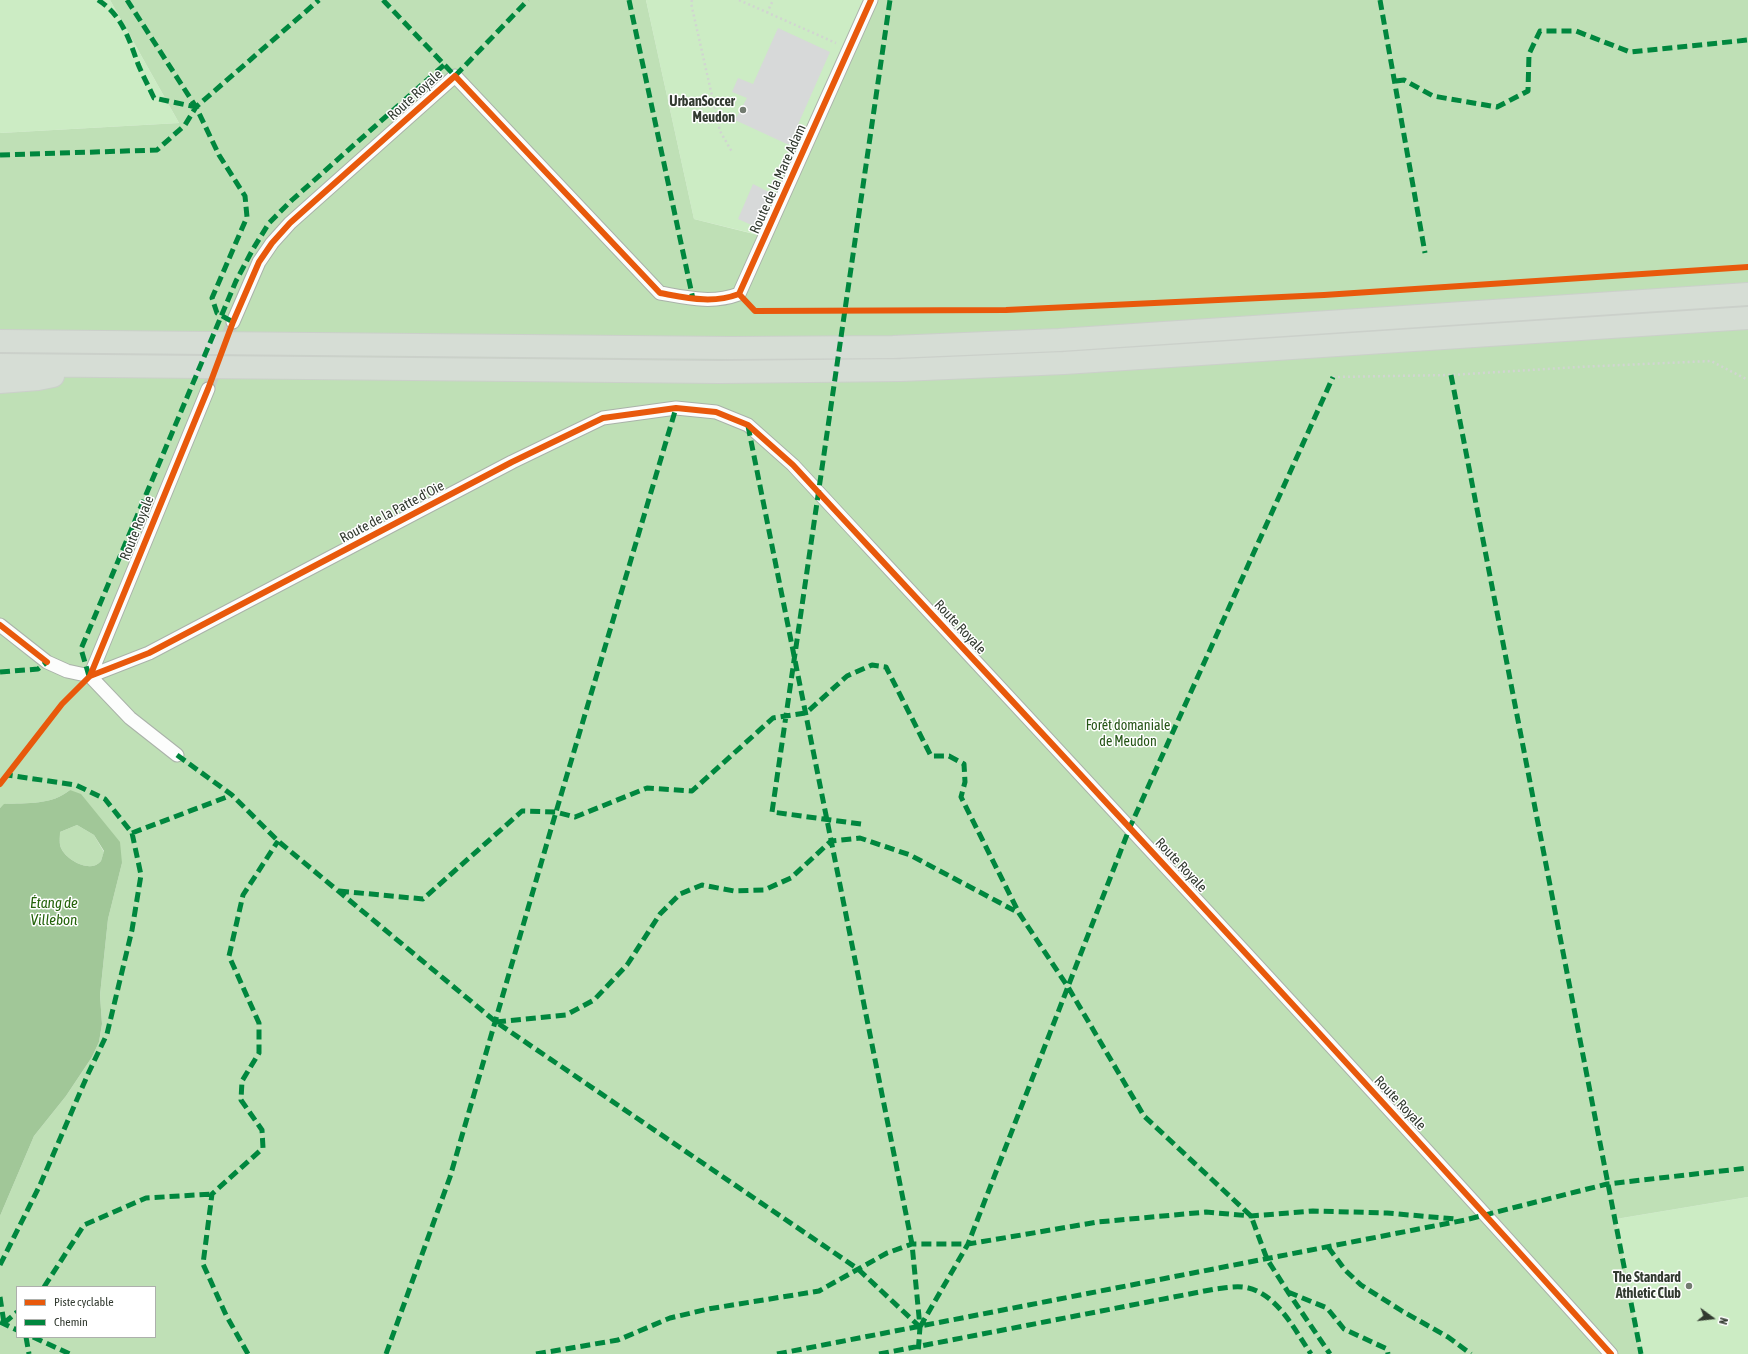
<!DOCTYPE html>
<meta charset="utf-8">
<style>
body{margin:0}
#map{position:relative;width:1748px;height:1354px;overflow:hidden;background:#eaf4e8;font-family:"Asap Condensed",sans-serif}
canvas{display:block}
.legend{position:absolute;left:16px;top:1286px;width:140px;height:52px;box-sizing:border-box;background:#fff;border:1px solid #adb0ac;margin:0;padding:5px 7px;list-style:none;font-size:12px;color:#323a30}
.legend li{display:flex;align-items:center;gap:8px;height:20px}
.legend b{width:20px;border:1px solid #adb0ac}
.north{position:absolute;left:1692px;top:1298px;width:40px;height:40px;-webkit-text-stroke:3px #fff;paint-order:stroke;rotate:105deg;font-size:11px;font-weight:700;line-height:16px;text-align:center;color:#323a30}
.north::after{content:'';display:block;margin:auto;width:14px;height:18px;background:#323a30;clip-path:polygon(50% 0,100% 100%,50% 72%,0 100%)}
</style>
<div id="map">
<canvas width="1748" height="1354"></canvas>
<ul class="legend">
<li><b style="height:5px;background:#e8590c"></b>Piste cyclable</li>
<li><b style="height:5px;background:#00873e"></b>Chemin</li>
</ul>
<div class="north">N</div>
</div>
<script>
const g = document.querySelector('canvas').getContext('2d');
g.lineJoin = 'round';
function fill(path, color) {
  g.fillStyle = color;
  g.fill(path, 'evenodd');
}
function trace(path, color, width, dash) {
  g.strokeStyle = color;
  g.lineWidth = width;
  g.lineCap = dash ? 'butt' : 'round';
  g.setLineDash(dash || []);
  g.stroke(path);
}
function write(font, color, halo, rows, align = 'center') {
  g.font = font + ' "Asap Condensed",sans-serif';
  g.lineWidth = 3;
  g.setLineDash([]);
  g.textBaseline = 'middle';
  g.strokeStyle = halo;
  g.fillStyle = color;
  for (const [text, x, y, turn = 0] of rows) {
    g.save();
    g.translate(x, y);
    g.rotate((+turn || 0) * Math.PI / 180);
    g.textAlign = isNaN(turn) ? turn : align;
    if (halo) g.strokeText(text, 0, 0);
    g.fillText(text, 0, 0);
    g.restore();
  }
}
const green = new Path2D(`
 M0,0h110l69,123 -179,10z
 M646,0h218l-105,235 -65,-16z
 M1748,1197v157h-106l-26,-135z`);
const forest = new Path2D(`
 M110,0h536l48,219 64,16 106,-235h884v1197l-132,22 26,135h-1642v-138l34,-80 32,-40 26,-39 7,-15 3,-18 -2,-29 8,-76 14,-56 -52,-73c-18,15 -43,13 -65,14l-5,4v-675l179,-10zM17,1287h138v50h-138z
 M77,825l17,10 10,17c-1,2 -2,6 -3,9 -10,13 -35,-1 -40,-13 -2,-4 -1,-11 -1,-16z`);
const water = new Path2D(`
 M70,790l11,4 39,48 2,21 -14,56 -8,76 2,29 -3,18 -7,15 -26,39 -32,40 -34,80v-408l4,-4c23,-1 48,1 66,-14zM77,825l17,10 10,16c-1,3 -2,7 -3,10 -10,13 -35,-1 -40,-13 -2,-4 -1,-11 -1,-16z`);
const building = new Path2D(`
 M778,28l52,24 -41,93 -54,-25 12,-22 -15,-6 6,-14 15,6z
 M753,184l18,9 -15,34 -18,-8z`);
const minorTunnel = new Path2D(`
 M208,389l25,-67`);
const path = new Path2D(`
 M692,0l-1,3 29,128 12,21
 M739,0l97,43
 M767,13l6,-13
 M1333,377l118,-2 127,-8 133,-6 37,19`);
const minor = new Path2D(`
 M233,322l26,-60 13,-19 18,-20 165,-147 205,217c28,5 52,11 79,1l132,-294
 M0,625l47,37 20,9 23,5 40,42 47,37
 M90,676l59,-23 363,-191 91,-44 73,-10 40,4 32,13 45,40c274,295 549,590 818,889
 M90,676l118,-287`);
const trunk = new Path2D(`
 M0,341l731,7 162,-1 166,-7 689,-46
 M0,365l720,7 181,-2 163,-7 684,-45
 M0,382l38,-3 15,-3`);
const quiet = new Path2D(`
 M98,0c24,15 31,39 40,64 5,12 11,23 16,34l42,9
 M127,0l69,107 23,48 26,41 2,21 -35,81 5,15 16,9
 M383,0l72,76 73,-76
 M629,0l64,299
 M1380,0l45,253
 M1396,81l8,-1 29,16 64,11 31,-16 1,-37 11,-23h36l54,21 118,-12
 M0,155l157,-5 28,-25 11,-18 123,-107
 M1451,375l190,979
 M748,426l164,818 8,83 -2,27
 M0,672l38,-3 9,-7
 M89,676l-8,-27 155,-368 17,-32 16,-26 23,-23 152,-135
 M177,755l55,40 46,46 218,181 362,247 62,58
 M861,824l-89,-12 118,-812
 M132,833l100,-38
 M339,891l84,8 99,-88 34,1 19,5 72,-29 45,3 81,-73 33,-5 41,-37 25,-11 14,2 45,89h18l15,8 1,18 -4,15 58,116 49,74 76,129 107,100 16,43 21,33 42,62
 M496,1022l70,-7 28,-15 33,-35 33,-51 20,-20 22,-9 32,6 30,-1 27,-12 40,-37 29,-3 50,17 109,58
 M1328,1247l17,23 16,15 41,26 46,26 23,17
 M0,1265l40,-80 48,-111 19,-40 25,-104 9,-55 -9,-42 -27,-34 -29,-14 -69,-10
 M44,1287l40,-62 62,-27 66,-4
 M1288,1292l39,16 17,21 43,20 1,5
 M0,1297l4,26
 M0,1322l17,8
 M4,1323l13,-11
 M920,1327l48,-83 162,-417 203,-450
 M26,1337l3,17
 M33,1337l37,17
 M248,1354l-22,-39 -23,-51 9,-70 51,-46 -1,-18 -21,-30 1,-19 17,-28v-30l-30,-67 14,-61 35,-54
 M386,1354l64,-177 106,-365 120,-404
 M536,1354l82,-14 52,-22 38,-9 111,-18 68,-38 25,-9h56l130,-22 108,-10 45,4 62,-5 74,2 68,6
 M777,1354l688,-134 142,-36 141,-16
 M879,1354l336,-65c9,-1 19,-3 28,-2 33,4 51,42 68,67`);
const cycleway = new Path2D(`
 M739,294l16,17 251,-1 318,-15 424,-28
 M0,625l47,37
 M90,676l118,-287 25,-67 26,-60 13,-19 18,-20 165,-147 205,217c28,5 52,11 79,1l132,-294
 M0,784l62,-80 28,-28 59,-23 363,-191 91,-44 73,-10 40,4 32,13 45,40c274,295 549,590 818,889`);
const markers = [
 [743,110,4,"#727b70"],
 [1689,1286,4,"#727b70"]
];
const streetNames = [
 ["Route Royale",415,95,-42],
 ["Route de la Mare Adam",778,179,-66],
 ["Route de la Patte d'Oie",392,512,-28],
 ["Route Royale",137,528,-68],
 ["Route Royale",960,627,47],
 ["Route Royale",1181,865,47],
 ["Route Royale",1400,1103,47]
];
const poiNames = [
 ["UrbanSoccer",735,102],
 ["Meudon",735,118],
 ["The Standard",1681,1278],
 ["Athletic Club",1681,1294]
];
const parkNames = [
 ["Forêt domaniale",1128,726],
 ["de Meudon",1128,742]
];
const waterNames = [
 ["Étang de",54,903],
 ["Villebon",54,920]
];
fill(green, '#ccecc4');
fill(forest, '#bfe0b6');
fill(water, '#a1c798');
fill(building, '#d7d9d9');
trace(minorTunnel, '#c5cfc3', 13, [13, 6]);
trace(minor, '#aab2a9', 15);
trace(trunk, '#cbd0ca', 24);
trace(path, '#d1d5d1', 2.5, [2, 3]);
trace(minor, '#fcfdfc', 13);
trace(trunk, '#d6ddd5', 22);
trace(quiet, '#00873e', 5, [10, 5]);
trace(cycleway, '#e8590c', 6);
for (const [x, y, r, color] of markers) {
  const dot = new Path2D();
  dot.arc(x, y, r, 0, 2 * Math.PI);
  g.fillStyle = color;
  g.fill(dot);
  trace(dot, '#fff', 1.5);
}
write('14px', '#323a30', '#fff', streetNames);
write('bold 14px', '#323a30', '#fff', poiNames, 'right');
write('14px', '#255516', '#fff', parkNames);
write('italic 15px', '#24630b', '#fff', waterNames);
</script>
